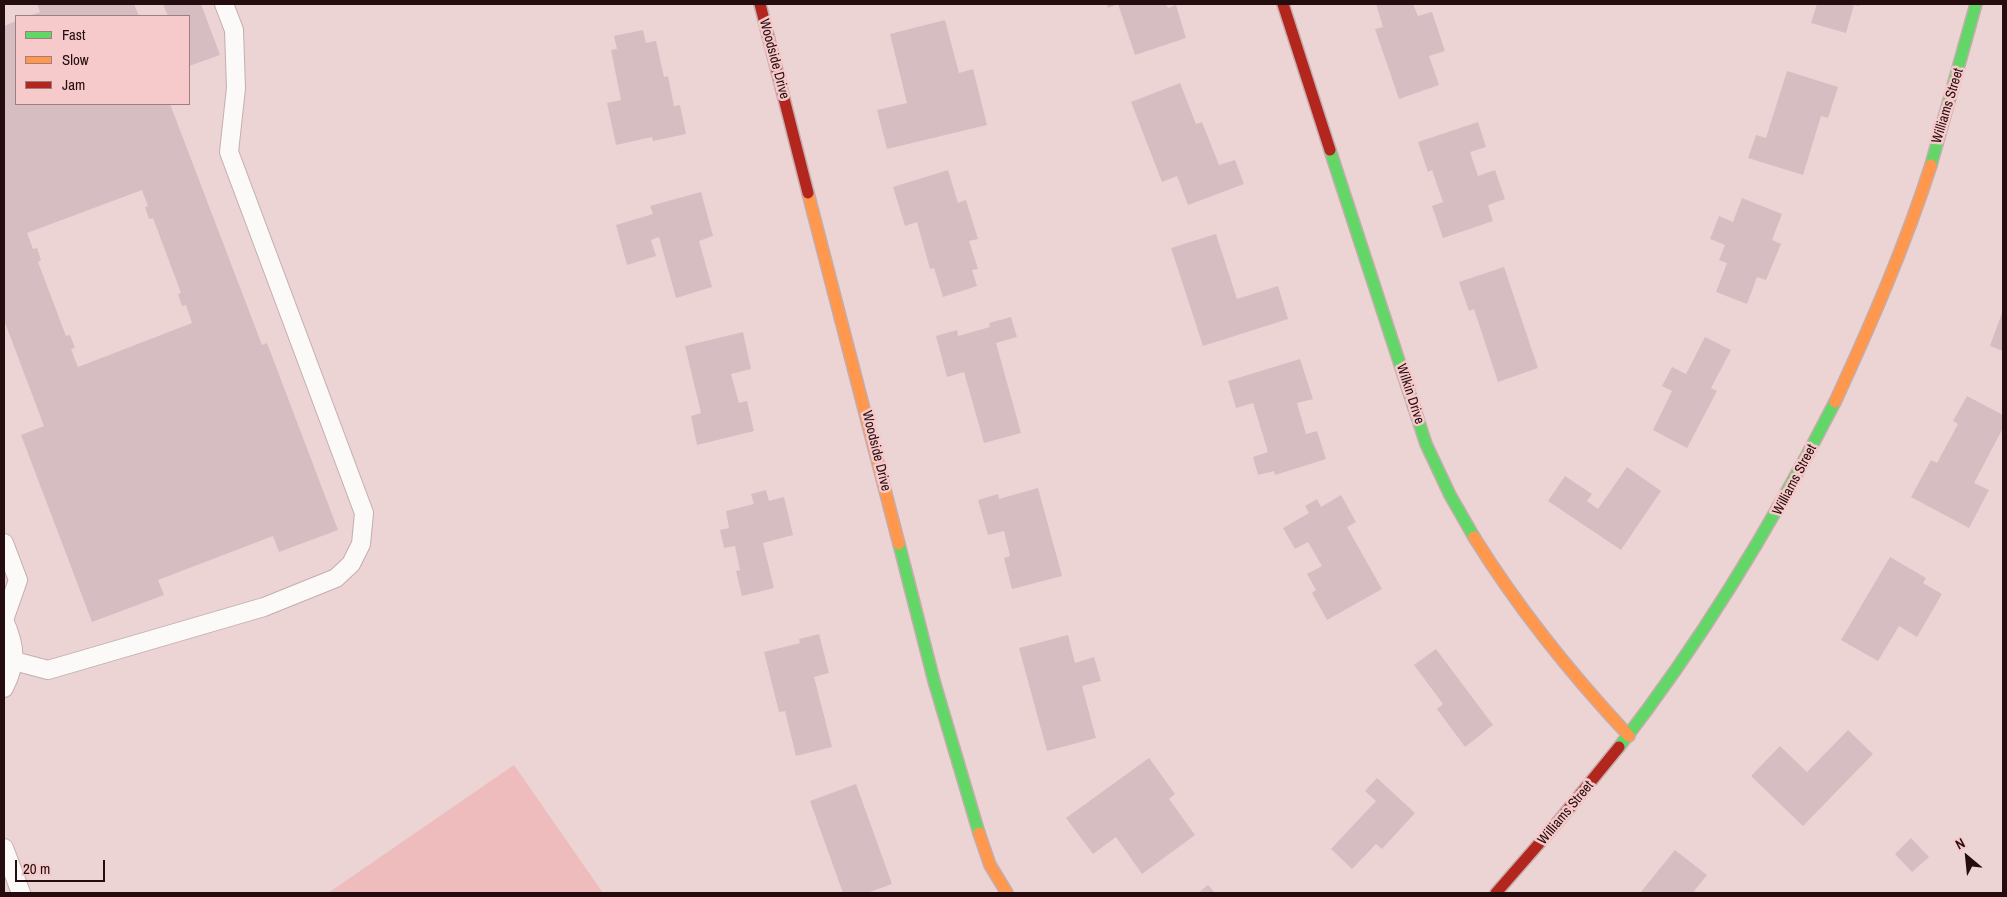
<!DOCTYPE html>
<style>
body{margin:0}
#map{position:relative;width:2007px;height:897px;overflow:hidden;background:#ecd4d4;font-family:"Archivo Narrow",sans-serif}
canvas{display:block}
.frame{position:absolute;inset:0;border:5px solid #250c0e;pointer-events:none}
.legend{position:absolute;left:15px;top:15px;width:175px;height:90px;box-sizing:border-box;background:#f6c9ca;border:1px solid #a27d7f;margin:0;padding:6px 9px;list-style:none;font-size:15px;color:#250c0e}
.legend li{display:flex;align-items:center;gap:10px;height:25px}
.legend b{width:25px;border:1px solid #a27d7f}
.north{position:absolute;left:1942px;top:832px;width:50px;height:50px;-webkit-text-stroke:4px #f6c9ca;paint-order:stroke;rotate:332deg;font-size:14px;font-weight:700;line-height:20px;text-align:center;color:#250c0e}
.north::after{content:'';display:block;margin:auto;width:18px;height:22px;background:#250c0e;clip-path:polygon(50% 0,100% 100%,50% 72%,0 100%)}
.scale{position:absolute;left:15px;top:860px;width:90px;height:22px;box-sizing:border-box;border:2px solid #250c0e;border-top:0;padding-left:6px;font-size:15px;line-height:18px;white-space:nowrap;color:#250c0e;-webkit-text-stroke:4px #f6c9ca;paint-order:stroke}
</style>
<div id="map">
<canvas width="2007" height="897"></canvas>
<div class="frame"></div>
<ul class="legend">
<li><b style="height:6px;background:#63d668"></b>Fast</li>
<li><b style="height:6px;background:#ff974d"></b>Slow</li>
<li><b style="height:6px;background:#b3261e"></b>Jam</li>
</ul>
<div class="north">N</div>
<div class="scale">20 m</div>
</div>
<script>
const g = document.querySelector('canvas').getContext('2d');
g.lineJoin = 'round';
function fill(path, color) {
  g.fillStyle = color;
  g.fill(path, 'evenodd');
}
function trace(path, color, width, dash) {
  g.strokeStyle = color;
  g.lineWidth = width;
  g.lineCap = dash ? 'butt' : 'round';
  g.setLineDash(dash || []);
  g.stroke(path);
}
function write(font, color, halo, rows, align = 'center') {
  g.font = font + ' "Archivo Narrow",sans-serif';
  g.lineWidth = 5;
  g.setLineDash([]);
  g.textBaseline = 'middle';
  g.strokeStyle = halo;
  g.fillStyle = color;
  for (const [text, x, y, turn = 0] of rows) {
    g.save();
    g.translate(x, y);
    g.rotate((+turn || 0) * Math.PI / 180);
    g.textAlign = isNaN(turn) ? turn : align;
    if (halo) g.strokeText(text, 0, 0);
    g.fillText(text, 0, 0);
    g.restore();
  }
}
const green = new Path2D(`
 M514,765l89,128h-275z`);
const building = new Path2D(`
 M37,4h97l5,12h-110l11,-4z
 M163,4h38l19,51 -31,11v-50h-21z
 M1106,4h60l2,4 8,-3 10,33 -51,17 -17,-51 -10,4z
 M1376,4h37l5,12 14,-4 13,39 -16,5 10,29 -40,14 -24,-70 8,-2z
 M1817,4h43v2l-6,-1 -8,28 -35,-10z
 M945,20l14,53 14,-4 14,56 -100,24 -10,-39 30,-7 -17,-69z
 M16,21v83h154l92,241 5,-2 71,187 -59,22 -6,-16 -115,44 6,15 -72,27 -71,-187 23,-9 -40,-106v-294zM142,190l6,16 -3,1 4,12 4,-1 28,75 -3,1 4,12 4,-1 6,18 -114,44 -7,-18 4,-1 -5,-13 -4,1 -28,-74 3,-2 -4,-12 -4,1 -6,-16z
 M643,30l3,13 10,-2 8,36 4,-1 6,30 6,-1 6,29 -33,7 -1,-4 -36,8 -9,-42 14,-3 -10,-50 6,-1 -3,-13z
 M1787,71l51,16 -10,31 -7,-2 -18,59 -55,-17 8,-23 10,3z
 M1180,83l16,41 6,-2 17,43 16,-5 9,24 -56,21 -11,-29 -15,6 -31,-80z
 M1478,122l8,25 -16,5 8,24 17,-6 10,29 -17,6 5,16 -50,17 -11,-32 11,-4 -11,-32 -4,2 -10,-30z
 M948,170l10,33 8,-3 12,39 -9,2 9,28 -6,1 5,16 -34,11 -9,-29 -4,1 -13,-47 -12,4 -12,-39z
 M701,192l12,44 -14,5 13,46 -36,11 -17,-61 -8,3 5,16 -29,9 -11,-40 37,-11 -3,-8z
 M1742,198l40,16 -10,26 9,4 -15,36 -9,-3 -10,27 -31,-12 11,-29 -8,-3 6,-15 -15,-6 9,-23 14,6z
 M1216,234l21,65 41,-13 10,33 -85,27 -32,-98z
 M1504,267l34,101 -40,14 -24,-73 -5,2 -10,-29z
 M2003,310v41l-13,-5z
 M1011,317l6,20 -21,6 25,90 -37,10 -20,-71 -17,5 -11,-41 21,-6 1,6 32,-9 -1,-4z
 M743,332l8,37 -20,5 8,29 8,-2 7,30 -57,14 -6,-29 10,-3 -16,-67z
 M1705,337l26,13 -20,38 6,3 -30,57 -34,-18 19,-39 -10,-5 10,-19 14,7z
 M1300,359l13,40 -16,4 9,31 11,-3 9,28 -51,16 -1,-4 -16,4 -5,-18 15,-5 -15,-49 -17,5 -8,-27z
 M1967,396l36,19v13l-29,55 15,7 -20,38 -58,-31 20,-37 6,3 21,-39 -5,-3z
 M1627,467l34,24 -40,59 -73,-49 17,-25 27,18 -5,7 11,8z
 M1038,488l24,88 -50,13 -8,-31 6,-2 -6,-25 -16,4 -10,-35 20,-6 1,5z
 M766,490l3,11 15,-4 9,38 -30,8 11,45 -32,8 -6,-25 4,-1 -5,-24 -11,2 -4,-18 9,-2 -3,-17 28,-7 -3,-10z
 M1341,495l15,27 -9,5 35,62 -55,31 -15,-27 4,-3 -9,-16 15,-8 -14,-24 -13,7 -12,-21 26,-15 -4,-7 12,-7 4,8z
 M1890,557l36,21 -3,5 19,11 -25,43 -18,-11 -21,35 -37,-21z
 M819,634l10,39 -15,4 18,70 -36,9 -11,-45 -6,1 -15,-60 36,-9 -1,-4z
 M1068,635l7,28 19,-6 7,24 -19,5 14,52 -49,13 -28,-103z
 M1436,649l57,76 -28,22 -28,-38 6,-5 -29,-39z
 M1848,730l25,24 -70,72 -52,-50 29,-30 27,26z
 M1149,758l26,36 -6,5 26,36 -53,39 -26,-37 -23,17 -27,-36z
 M1377,778l38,35 -33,36 -6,-5 -24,25 -21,-20 45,-48 -11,-10z
 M856,784l36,100 -25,9h-24l-33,-92z
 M1911,838l18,19 -17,15 -17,-18z
 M1675,850l32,25 -13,16 4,2h-58z
 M1208,885l7,8h-17z`);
const lane = new Path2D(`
 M4,543l14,37 -14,40c12,27 13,42 0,68
 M14,661l34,9 216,-63 72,-29 15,-14 10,-20 3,-31 -135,-361 7,-64 -2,-58 -10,-26
 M4,848l17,45`);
const fast = new Path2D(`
 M1330,150l96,294 24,51 24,42
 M1931,165l45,-161
 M899,544l35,137 45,152
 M1619,747c84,-108 154,-224 216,-345`);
const slow = new Path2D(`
 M808,193l91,351
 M1835,402c36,-78 70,-156 96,-237
 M1474,537c44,71 98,138 155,199
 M979,833l11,32 17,28`);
const jam = new Path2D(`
 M760,4l48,189
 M1283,4l47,146
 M1496,893l61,-70 62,-76`);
const streetNames = [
 ["Woodside Drive",774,59,75],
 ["Williams Street",1948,106,-73],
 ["Wilkin Drive",1410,394,72],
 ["Woodside Drive",876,451,76],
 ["Williams Street",1795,480,-62],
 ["Williams Street",1566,813,-50]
];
fill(green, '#eebcbd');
fill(building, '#d6bdc2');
trace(lane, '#c5adae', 20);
trace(fast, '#c5adae', 14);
trace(slow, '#c5adae', 14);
trace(jam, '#c5adae', 14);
trace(lane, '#fcf9f9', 18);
trace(fast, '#63d668', 11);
trace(slow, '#ff974d', 11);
trace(jam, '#b3261e', 11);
write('14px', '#250c0e', '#f6c9ca', streetNames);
</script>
